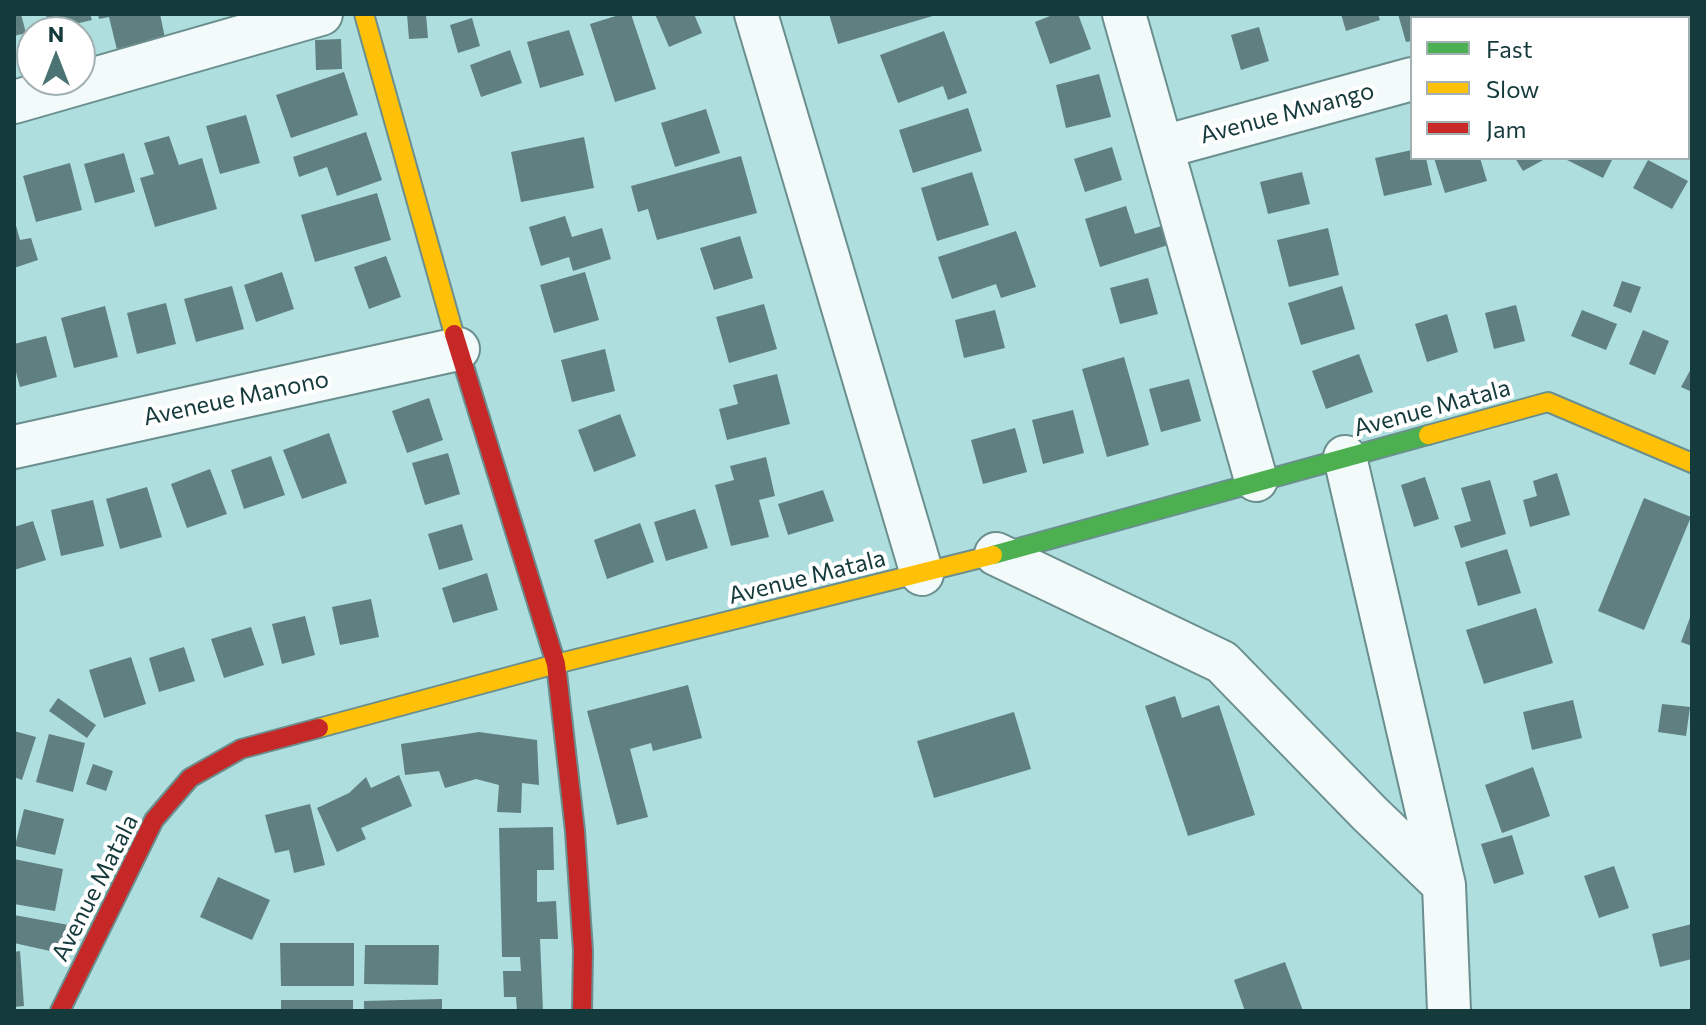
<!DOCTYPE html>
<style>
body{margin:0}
#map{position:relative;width:1706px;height:1025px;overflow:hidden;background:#aedede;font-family:Commissioner,sans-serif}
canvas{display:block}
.frame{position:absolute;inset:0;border:16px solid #153a3b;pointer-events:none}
.legend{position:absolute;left:1410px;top:16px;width:280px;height:144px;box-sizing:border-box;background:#fff;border:2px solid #a1b0b1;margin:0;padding:10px 14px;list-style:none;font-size:24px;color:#153a3b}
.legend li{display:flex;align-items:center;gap:16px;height:40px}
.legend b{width:40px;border:2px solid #a1b0b1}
.north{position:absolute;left:16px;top:16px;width:80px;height:80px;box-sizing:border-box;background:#fff;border:2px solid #a1b0b1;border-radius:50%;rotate:0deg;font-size:22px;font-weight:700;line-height:32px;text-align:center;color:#153a3b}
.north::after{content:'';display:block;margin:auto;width:28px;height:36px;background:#4b7374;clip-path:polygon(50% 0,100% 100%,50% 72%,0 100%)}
</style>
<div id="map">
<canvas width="1706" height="1025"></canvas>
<div class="frame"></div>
<ul class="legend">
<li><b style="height:10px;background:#4caf50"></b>Fast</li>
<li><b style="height:10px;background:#ffc107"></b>Slow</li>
<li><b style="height:10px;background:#c62828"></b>Jam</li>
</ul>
<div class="north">N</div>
</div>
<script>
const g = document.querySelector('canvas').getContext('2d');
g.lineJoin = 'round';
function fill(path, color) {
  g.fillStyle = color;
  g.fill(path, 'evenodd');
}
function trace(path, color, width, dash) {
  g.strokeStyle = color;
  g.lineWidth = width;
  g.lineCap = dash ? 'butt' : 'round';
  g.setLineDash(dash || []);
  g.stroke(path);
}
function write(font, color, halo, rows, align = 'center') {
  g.font = font + ' Commissioner,sans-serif';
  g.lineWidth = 8;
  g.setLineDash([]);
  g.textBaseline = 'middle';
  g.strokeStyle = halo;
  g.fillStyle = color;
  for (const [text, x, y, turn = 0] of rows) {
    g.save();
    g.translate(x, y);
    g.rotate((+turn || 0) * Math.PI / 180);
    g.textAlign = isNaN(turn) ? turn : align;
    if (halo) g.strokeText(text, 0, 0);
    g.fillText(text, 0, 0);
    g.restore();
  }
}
const building = new Path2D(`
 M14,14h7l5,19 -12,3z
 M46,14h44l2,6 -42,10z
 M98,14h62l5,24 -48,12 -8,-33 -10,2z
 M407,14h19l2,24 -19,1z
 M622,14h9l25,75 -41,13 -25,-78z
 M655,14h39l8,19 -33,14z
 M829,14h107v1l-98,29z
 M1055,14h23l13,35 -41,15 -15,-42z
 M1341,14h37l2,6 -34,11z
 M1398,14h43l1,4h-30v23l-6,1z
 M472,18l8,28 -22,7 -8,-28z
 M1259,27l10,34 -28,9 -10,-35z
 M569,30l15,45 -44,13 -13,-46z
 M944,31l23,62 -19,7 -5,-14 -45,17 -18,-48z
 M341,39l1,30 -26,1 -1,-30z
 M510,50l12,33 -41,14 -11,-32z
 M344,72l14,43 -67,23 -15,-43z
 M1099,74l12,43 -45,11 -10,-43z
 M968,108l14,43 -69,22 -14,-43z
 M706,109l14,44 -45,14 -14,-44z
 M246,115l14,48 -40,11 -14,-48z
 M366,132l16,48 -45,16 -10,-29 -28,10 -6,-20z
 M169,136l10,29 23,-7 15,51 -62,18 -15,-49 14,-4 -10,-31z
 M584,137l10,51 -73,14 -10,-50z
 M1112,147l10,33 -37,12 -11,-33z
 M1412,150v8h14l6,27 -48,11 -9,-38z
 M124,153l11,39 -40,11 -11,-39z
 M741,156l16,57 -100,27 -9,-31 -10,3 -7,-26z
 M1434,158h46l7,23 -42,12z
 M1515,158h32l-24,13z
 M1563,158h50l-10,20z
 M1648,160l40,21 -16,28 -39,-21z
 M70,163l12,47 -46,12 -13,-46z
 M972,172l17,53 -52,16 -16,-53z
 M1302,172l8,32 -42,10 -8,-32z
 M377,193l14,47 -76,22 -14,-47z
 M1126,206l9,28 30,-9 6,19 -71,23 -15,-48z
 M565,216l7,21 30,-9 9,31 -38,12 -4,-14 -28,9 -12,-39z
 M15,222l5,18 11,-2 7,22 -24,8z
 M1328,228l11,47 -50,12 -12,-47z
 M1016,231l20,56 -35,11 -5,-14 -44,15 -14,-42z
 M740,236l13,42 -39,12 -14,-42z
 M386,256l15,41 -32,12 -15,-42z
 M282,272l12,37 -38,13 -12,-37z
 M585,272l14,48 -45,13 -14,-48z
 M1148,278l10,36 -38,10 -10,-36z
 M1622,281l19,6 -10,26 -18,-7z
 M232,286l12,43 -48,13 -12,-43z
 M1342,286l13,43 -54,16 -13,-42z
 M166,303l10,41 -39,10 -10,-41z
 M764,304l13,45 -48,14 -13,-46z
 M1516,305l9,36 -31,8 -9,-36z
 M105,306l13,51 -44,11 -13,-50z
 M995,310l10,38 -41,10 -9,-38z
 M1582,310l35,14 -11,26 -35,-14z
 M1447,314l11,38 -31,10 -12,-38z
 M1643,330l26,11 -14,34 -26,-11z
 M46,336l11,41 -37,10 -6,-22v-21z
 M605,349l10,42 -43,11 -11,-42z
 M1359,354l14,38 -47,17 -14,-38z
 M1124,357l25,88 -42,12 -25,-88z
 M1692,367v25l-11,-5z
 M777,374l13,50 -63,16 -8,-31 19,-5 -5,-19z
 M1189,379l12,42 -40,11 -12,-43z
 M429,398l14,42 -36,13 -15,-42z
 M1073,410l11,43 -41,11 -11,-44z
 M620,414l16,42 -42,16 -16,-42z
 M1015,428l12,44 -44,12 -12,-44z
 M329,433l18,50 -45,16 -19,-49z
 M448,453l12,41 -35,11 -13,-42z
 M271,456l14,39 -41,14 -13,-39z
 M766,457l9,39 -16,4 10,37 -38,9 -16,-61 19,-5 -4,-14z
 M210,469l17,45 -40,14 -16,-44z
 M1557,473l13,42 -40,12 -7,-27 14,-4 -4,-15z
 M1425,477l14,42 -25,8 -13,-42z
 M1490,480l16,54 -45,14 -7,-22 17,-5 -10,-33z
 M147,487l15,50 -42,12 -14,-50z
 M823,490l11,31 -46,14 -10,-31z
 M1644,498l47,19 -47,113 -46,-19z
 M93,500l11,46 -43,10 -10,-46z
 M695,509l13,39 -42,13 -12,-39z
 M33,521l13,39 -32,10v-43z
 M640,523l14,39 -47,17 -13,-39z
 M462,524l11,36 -34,10 -11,-36z
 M1507,549l14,44 -43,13 -13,-44z
 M487,573l11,37 -45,13 -11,-35z
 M371,599l8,38 -39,8 -8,-38z
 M1536,608l17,55 -69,21 -18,-54z
 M1692,612v34l-11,-4z
 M305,616l10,39 -33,9 -10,-40z
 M251,627l13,38 -40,13 -13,-39z
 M184,647l11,34 -36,11 -10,-34z
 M131,657l15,47 -42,14 -15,-48z
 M688,685l14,53 -49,13 -2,-8 -21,6 18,68 -31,8 -30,-114z
 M1175,696l7,22 37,-13 36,110 -67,21 -43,-130z
 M58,698l38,27 -9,13 -38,-27z
 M1573,700l9,38 -50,12 -9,-38z
 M1662,704l28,3 -4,29 -28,-4z
 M1014,712l17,57 -97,29 -17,-57z
 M14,731l22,6 -14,43 -8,-3z
 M479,732l58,8 2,45 -17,-2 -1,30 -24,-1 2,-27 -23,-6 -31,9 -6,-17 -34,4 -4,-31z
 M49,734l36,9 -12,49 -37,-10z
 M93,764l20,7 -7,20 -20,-7z
 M1533,767l17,49 -48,17 -17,-48z
 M399,775l13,31 -51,22 5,11 -29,13 -20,-44 32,-15 17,-16 5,11z
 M310,804l15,61 -31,8 -5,-23 -14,3 -10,-38z
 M24,809l40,10 -9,36 -40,-9z
 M553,827l1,43h-17v32l19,-1 2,38h-18l3,72h-26l-1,-14h-12l-1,-26h18l-1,-14h-18l-3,-129z
 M1512,835l12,39 -30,10 -13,-40z
 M14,859l49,10 -8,42 -41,-7z
 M1614,866l15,42 -30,10 -15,-42z
 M218,877l52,23 -18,40 -52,-23z
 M14,915l60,11 -6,29 -54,-12z
 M1692,924v35l-32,8 -8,-33z
 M280,943h74v43h-73z
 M365,945h74l-1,40 -74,-1z
 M20,951l4,55 -10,1v-55z
 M1285,962l18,49h-58l-11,-31z
 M442,999v12h-78v-10z
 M281,1000h72v11h-72z`);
const street = new Path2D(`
 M756,14l166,560
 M1124,14l132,466
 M14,102l307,-88
 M1688,114l4,2
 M1163,147l249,-68
 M14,447l444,-98
 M1345,457l99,428 5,126
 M996,554l226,108 148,152 74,71`);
const fast = new Path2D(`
 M993,555l435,-120`);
const slow = new Path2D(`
 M364,14l90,320
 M1428,435l120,-33 144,61
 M319,728l237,-64 437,-109`);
const jam = new Path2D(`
 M454,334l102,330 19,167 8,120 -1,60
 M60,1011l94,-191 36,-42 51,-29 78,-21`);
const streetNames = [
 ["Avenue Mwango",1287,113,-15],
 ["Aveneue Manono",236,398,-12],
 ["Avenue Matala",1432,408,-15],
 ["Avenue Matala",807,577,-14],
 ["Avenue Matala",95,888,-63]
];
fill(building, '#607f80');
trace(street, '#6b8e8e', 46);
trace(fast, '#6b8e8e', 22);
trace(slow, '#6b8e8e', 22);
trace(jam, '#6b8e8e', 22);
trace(street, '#f3fafa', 42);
trace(fast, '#4caf50', 18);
trace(slow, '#ffc107', 18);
trace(jam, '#c62828', 18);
write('24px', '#153a3b', '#fff', streetNames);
</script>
